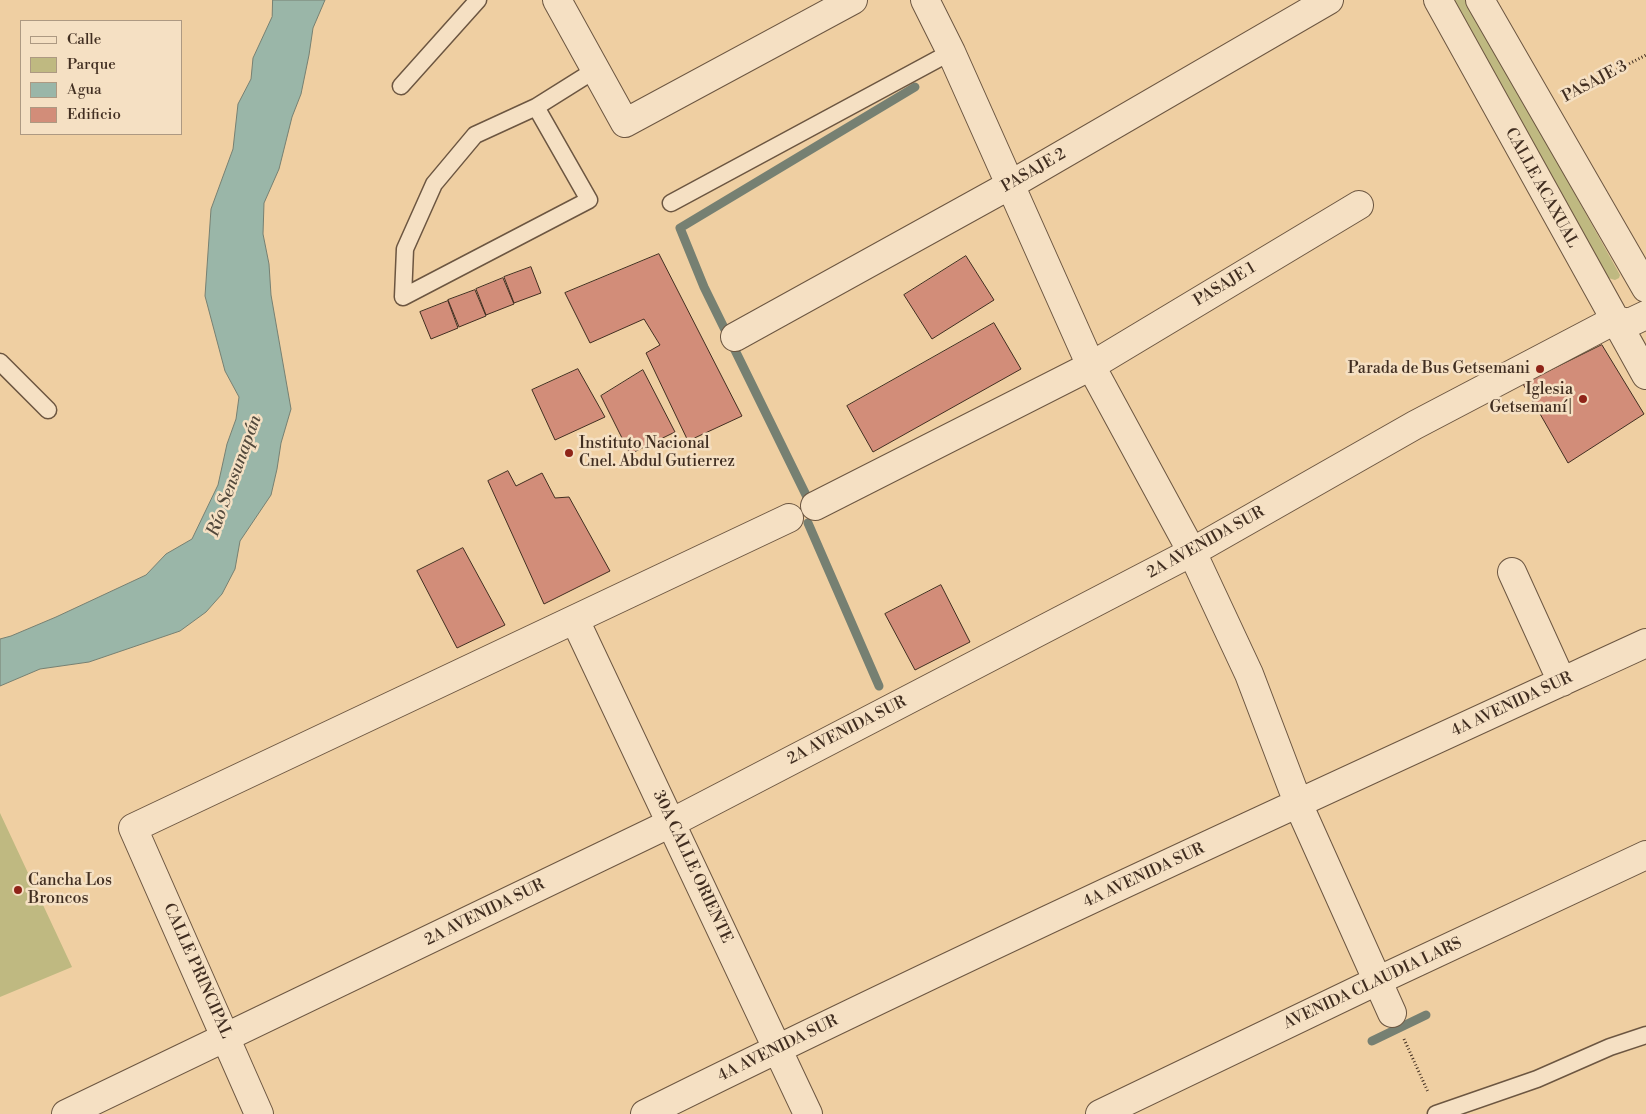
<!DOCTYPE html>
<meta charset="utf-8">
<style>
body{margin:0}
#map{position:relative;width:1646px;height:1114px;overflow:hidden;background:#efcfa2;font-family:"Libre Bodoni",serif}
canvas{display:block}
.legend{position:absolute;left:20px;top:20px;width:162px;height:115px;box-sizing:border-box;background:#f5e0c3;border:1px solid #ad9982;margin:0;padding:6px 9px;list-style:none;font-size:15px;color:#412e21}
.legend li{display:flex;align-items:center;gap:10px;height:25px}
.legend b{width:25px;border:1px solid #ad9982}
</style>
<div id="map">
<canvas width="1646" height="1114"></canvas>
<ul class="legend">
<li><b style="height:6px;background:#f5e0c3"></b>Calle</li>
<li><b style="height:14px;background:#bfb981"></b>Parque</li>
<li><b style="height:14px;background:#9ab6a8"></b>Agua</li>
<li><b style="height:14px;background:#d28d79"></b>Edificio</li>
</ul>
</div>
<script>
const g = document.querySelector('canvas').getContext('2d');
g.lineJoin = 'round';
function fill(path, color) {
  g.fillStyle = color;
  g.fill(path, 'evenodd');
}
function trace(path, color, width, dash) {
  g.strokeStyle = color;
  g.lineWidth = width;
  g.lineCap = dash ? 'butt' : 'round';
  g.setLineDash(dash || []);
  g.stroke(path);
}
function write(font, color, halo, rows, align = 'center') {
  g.font = font + ' "Libre Bodoni",serif';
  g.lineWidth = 5;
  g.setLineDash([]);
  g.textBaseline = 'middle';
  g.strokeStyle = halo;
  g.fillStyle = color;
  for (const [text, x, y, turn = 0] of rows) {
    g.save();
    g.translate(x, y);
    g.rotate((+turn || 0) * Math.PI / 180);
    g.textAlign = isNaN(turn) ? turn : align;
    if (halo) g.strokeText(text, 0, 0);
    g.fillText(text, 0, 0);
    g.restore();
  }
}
const green = new Path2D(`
 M1452,0h15l153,275 -1,3 -4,2 -7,-2z
 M0,813l72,154 -72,30z`);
const water = new Path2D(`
 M273,0h52l-12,28 -4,27 -8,39 -9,23 -13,52 -15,34 -1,31 6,30 2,31 20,114 -10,34 -4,26 -6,26 -31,46 -5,28 -13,25 -16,18 -26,19 -91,31 -49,7 -40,17v-47l11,-3 45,-19 90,-42 20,-21 26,-15 26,-54 9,-41 9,-25 3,-22 -14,-26 -20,-75 6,-87 22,-60 5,-45 13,-25 2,-21 19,-41z`);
const stream = new Path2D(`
 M807,497l-103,-210 -24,-59 235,-141
 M808,523l71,163
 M1372,1041l54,-26`);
const building = new Path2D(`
 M659,254l83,162 -54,25 -42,-88 14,-8 -16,-26 -54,24 -25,-50z
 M966,256l28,44 -62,39 -28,-44z
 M531,267l10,26 -27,10 -10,-26z
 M503,278l11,26 -28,11 -10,-26z
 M475,290l11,26 -27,11 -11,-27z
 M448,301l10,27 -27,11 -11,-27z
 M994,323l27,46 -148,83 -26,-46z
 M1602,345l42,69 -76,49 -45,-79z
 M578,369l27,48 -50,23 -23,-50z
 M643,370l32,62 -45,22 -29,-58z
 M508,471l8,15 26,-13 13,25 14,-1 41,74 -66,33 -56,-123z
 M463,548l42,77 -48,23 -40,-77z
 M941,585l29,57 -55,28 -30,-56z`);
const path = new Path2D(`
 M1567,96l79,-41
 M1404,1039l24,53`);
const lane = new Path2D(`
 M401,86l77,-86
 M536,107l-61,28 -41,49 -29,65 -2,48 186,-97 -53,-93 59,-37
 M671,203l280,-151
 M0,362l48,48
 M1436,1114l101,-35 73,-32 36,-12`);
const street = new Path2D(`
 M557,0l68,123 228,-123
 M925,0l26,52 140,314 101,186 57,122 51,134 92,205
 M1438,0l208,375
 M1480,0l166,288
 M1615,320l14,3 17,-8
 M735,337l275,-152 319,-185
 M815,506l276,-140 268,-161
 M1512,572l50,110
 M575,620l233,494
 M66,1114l605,-291 521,-271 223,-127 200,-105
 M259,1114l-126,-286 656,-310
 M645,1114c331,-164 666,-317 1001,-471
 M1100,1114l277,-133 269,-126`);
const markers = [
 [1540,369,5,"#8f2418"],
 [1583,399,5,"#8f2418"],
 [569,453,5,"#8f2418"],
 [18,890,5,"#8f2418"]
];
const streetNames = [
 ["PASAJE 3",1595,82,-28],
 ["PASAJE 2",1034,171,-30],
 ["CALLE ACAXUAL",1541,188,61],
 ["PASAJE 1",1225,285,-31],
 ["2A AVENIDA SUR",1206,543,-29],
 ["4A AVENIDA SUR",1512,705,-25],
 ["2A AVENIDA SUR",847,731,-27],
 ["30A CALLE ORIENTE",692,867,65],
 ["4A AVENIDA SUR",1144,876,-25],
 ["2A AVENIDA SUR",485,913,-26],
 ["CALLE PRINCIPAL",197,971,66],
 ["AVENIDA CLAUDIA LARS",1373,984,-25],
 ["4A AVENIDA SUR",778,1049,-26]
];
const poiNames = [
 ["Parada de Bus Getsemani",1530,369],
 ["Iglesia",1573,390],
 ["Getsemaní|",1573,408],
 ["Instituto Nacional",579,444,"left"],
 ["Cnel. Abdul Gutierrez",579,462,"left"],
 ["Cancha Los",28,881,"left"],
 ["Broncos",28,899,"left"]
];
const waterNames = [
 ["Río Sensunapán",235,476,-70]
];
fill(green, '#bfb981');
fill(water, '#9ab6a8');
trace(water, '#768072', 1);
trace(stream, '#768072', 9);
fill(building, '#d28d79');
trace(building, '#412e21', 1);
trace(lane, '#6c5641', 19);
trace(street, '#6c5641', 30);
trace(path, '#412e21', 3, [1, 2.5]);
trace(lane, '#f5e0c3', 16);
trace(street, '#f5e0c3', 28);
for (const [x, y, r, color] of markers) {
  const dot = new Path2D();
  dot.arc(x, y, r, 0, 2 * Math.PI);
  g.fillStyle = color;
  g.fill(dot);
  trace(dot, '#f5e0c3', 2);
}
write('16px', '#412e21', '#f5e0c3', streetNames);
write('16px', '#412e21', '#f5e0c3', poiNames, 'right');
write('italic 18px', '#53493c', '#f5e0c3', waterNames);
</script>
